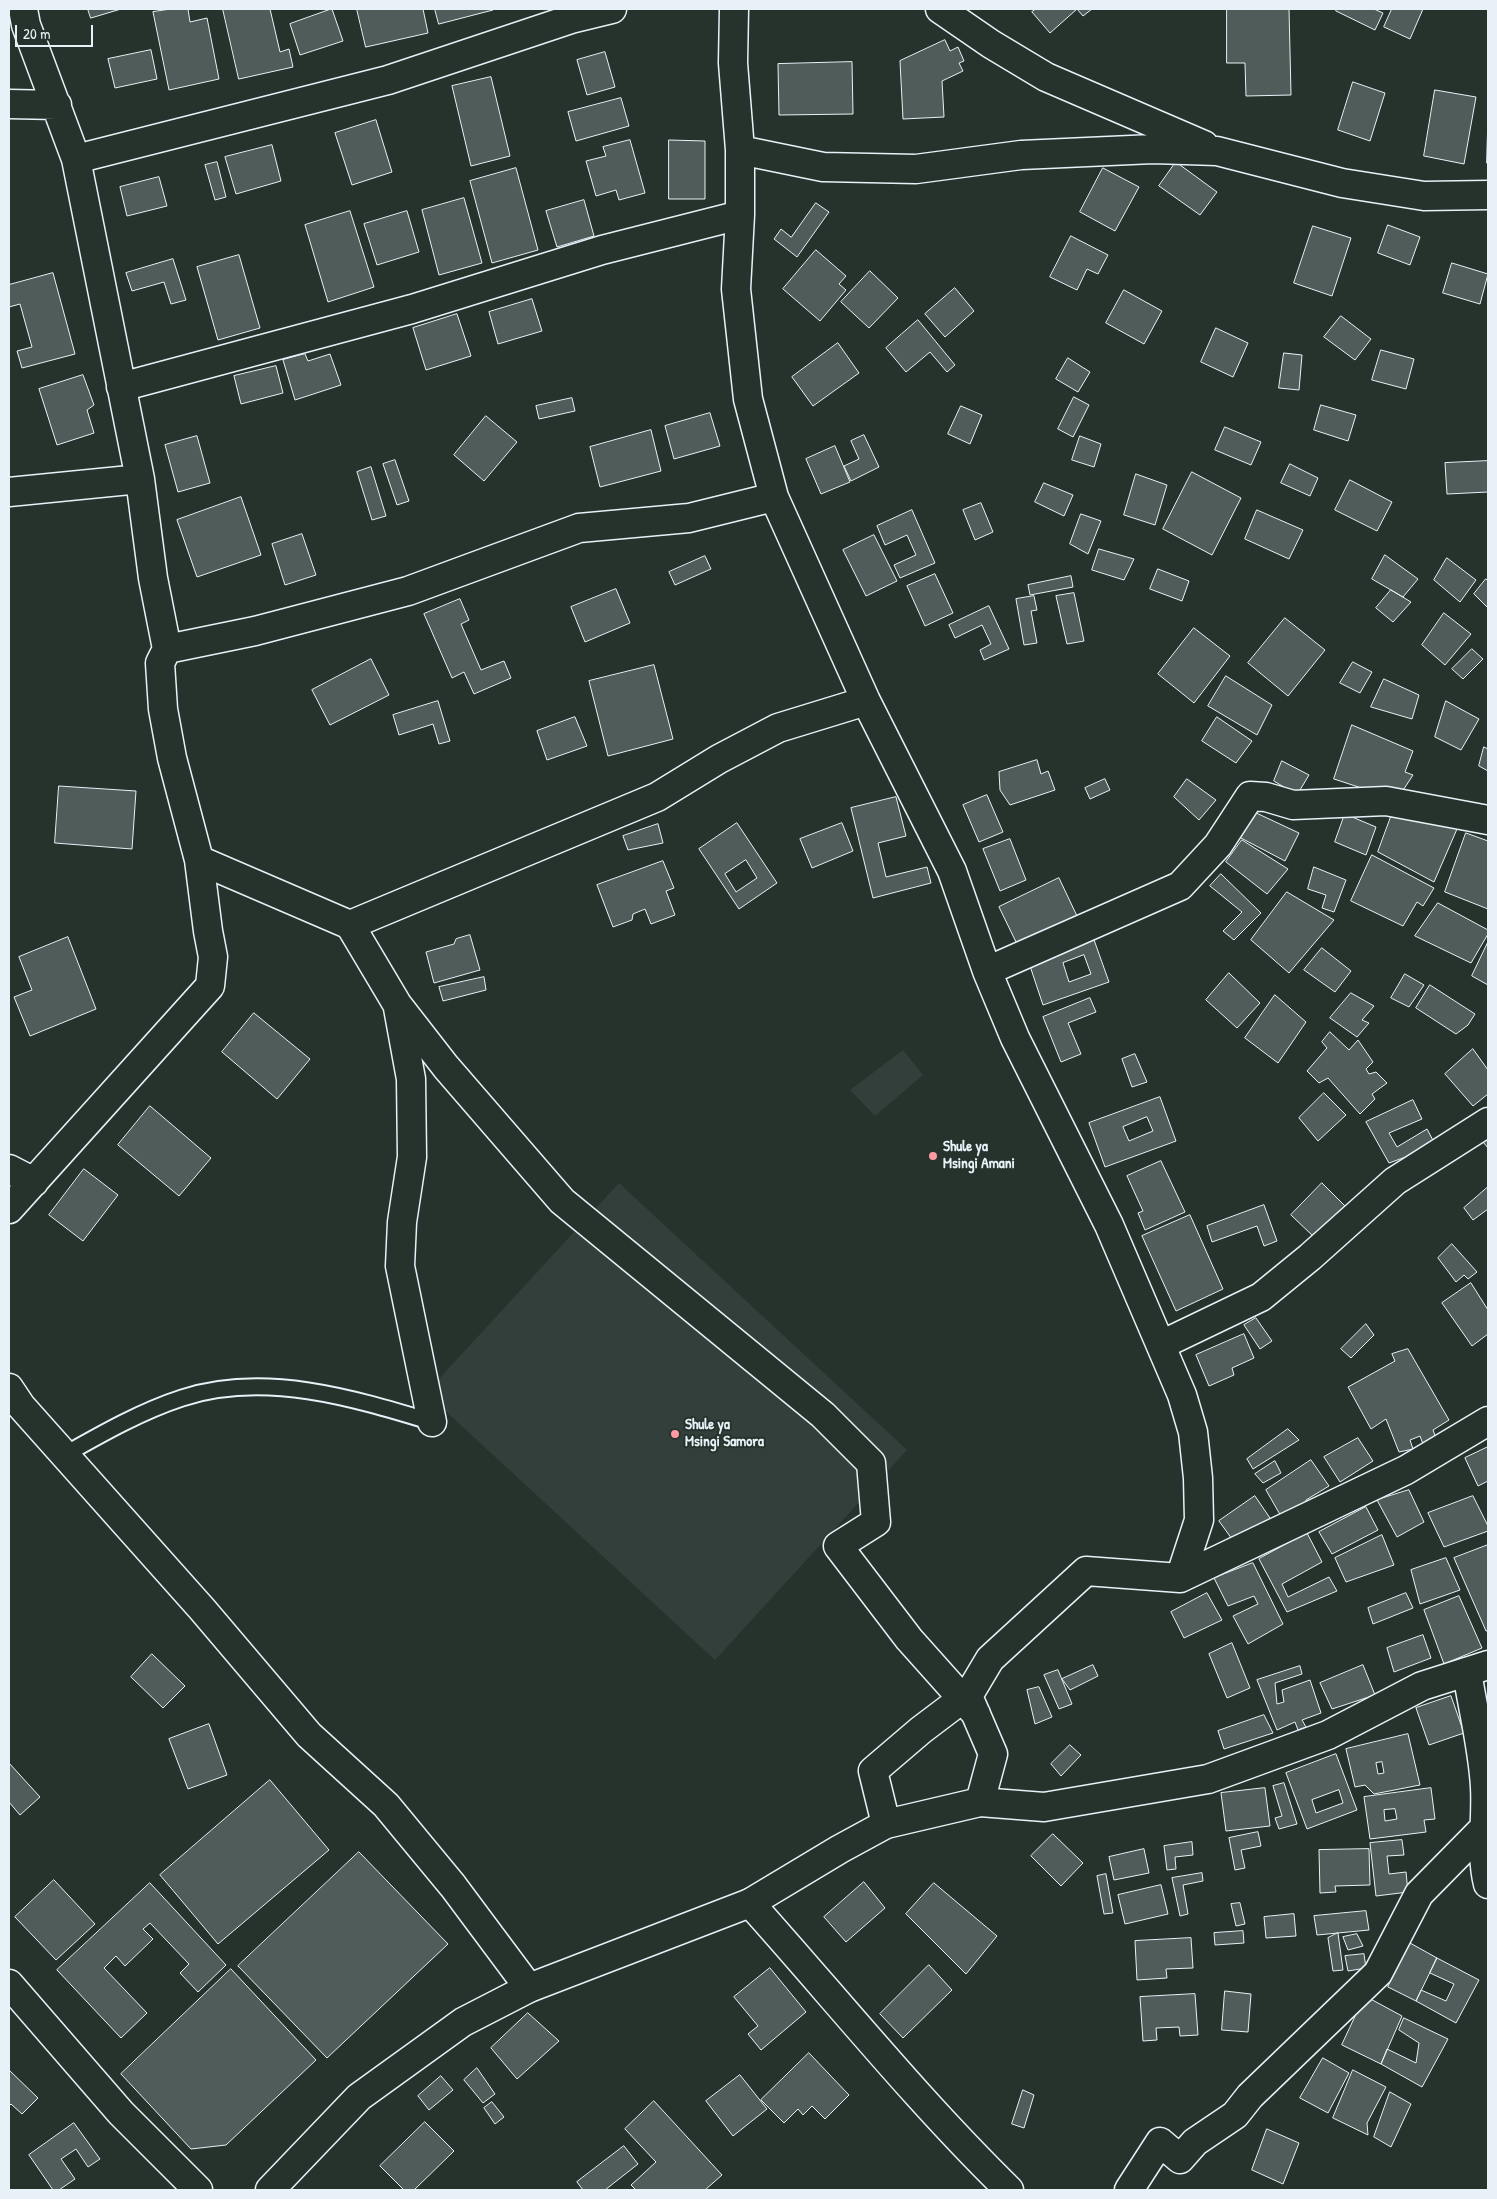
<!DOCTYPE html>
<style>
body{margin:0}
#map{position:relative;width:1497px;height:2199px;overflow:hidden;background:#26332d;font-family:"Patrick Hand",sans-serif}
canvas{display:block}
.frame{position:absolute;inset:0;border:10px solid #e8f1f8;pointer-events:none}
.scale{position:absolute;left:15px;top:25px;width:78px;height:22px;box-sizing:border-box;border:2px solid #e8f1f8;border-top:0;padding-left:6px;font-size:15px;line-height:18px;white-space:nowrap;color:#e8f1f8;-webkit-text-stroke:4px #26332d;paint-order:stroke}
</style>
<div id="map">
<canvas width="1497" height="2199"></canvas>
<div class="frame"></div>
<div class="scale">20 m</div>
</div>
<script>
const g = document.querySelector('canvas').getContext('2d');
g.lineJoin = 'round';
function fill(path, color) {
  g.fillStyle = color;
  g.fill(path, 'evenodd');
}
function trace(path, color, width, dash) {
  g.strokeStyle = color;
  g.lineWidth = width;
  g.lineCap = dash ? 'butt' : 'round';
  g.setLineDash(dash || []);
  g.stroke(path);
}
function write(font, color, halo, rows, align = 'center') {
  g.font = font + ' "Patrick Hand",sans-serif';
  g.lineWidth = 4;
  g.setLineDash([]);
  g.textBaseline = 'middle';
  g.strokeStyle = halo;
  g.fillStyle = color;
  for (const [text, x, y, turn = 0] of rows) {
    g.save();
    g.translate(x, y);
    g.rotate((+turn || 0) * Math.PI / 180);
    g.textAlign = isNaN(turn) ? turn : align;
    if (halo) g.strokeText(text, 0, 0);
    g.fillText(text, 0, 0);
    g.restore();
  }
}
const built = new Path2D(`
 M903,1050l20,25 -48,41 -25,-26z
 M619,1183l288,267 -192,210 -289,-267z`);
const building = new Path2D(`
 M88,9h33l-30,9z
 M171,9h17l2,13 17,-4 12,61 -50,11 -16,-78z
 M223,9h47l10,43 9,-3 4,18 -54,12z
 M332,9l11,32 -43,14 -10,-31z
 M357,9h66l5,24 -62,14z
 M435,9h57l1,1 -54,14z
 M1036,9h56l-9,7 -6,-7 -27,24 -18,-21z
 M1227,9h62l2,86 -45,1 -1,-33h-18z
 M1337,9h37l9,4 -8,17 -39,-19z
 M1392,9h31l-13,30 -26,-12z
 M945,40l5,11 8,-4 6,14 -5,2 4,8 -21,10 2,36 -41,2 -3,-58z
 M151,50l6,29 -42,9 -7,-29z
 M605,52l10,35 -28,8 -10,-35z
 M852,62l1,52 -74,1 -1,-51z
 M491,77l19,79 -39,10 -19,-80z
 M1353,82l32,11 -15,48 -32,-11z
 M1435,90l41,7 -12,67 -40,-8z
 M621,98l8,28 -53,15 -8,-29z
 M1488,117v46h-1z
 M376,120l16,52 -40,13 -17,-52z
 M630,140l15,53 -26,7 -3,-10 -20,6 -10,-35 20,-5 -3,-9z
 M669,140l36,1v58h-36z
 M272,145l9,36 -45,13 -11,-37z
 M217,162l9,35 -11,3 -10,-35z
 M1176,162l41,30 -17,23 -41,-29z
 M516,168l22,82 -46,13 -22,-82z
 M1103,168l36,19 -24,44 -35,-19z
 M159,177l8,29 -40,10 -7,-29z
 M464,198l18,65 -43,12 -17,-65z
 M584,200l10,36 -37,11 -11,-36z
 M816,203l13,9 -32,45 -23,-18 7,-10 10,8z
 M350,211l24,76 -46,15 -23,-77z
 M407,211l12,41 -42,13 -13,-41z
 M1388,225l32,12 -10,28 -32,-12z
 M1313,226l38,12 -19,58 -38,-13z
 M1071,236l37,19 -10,19 -11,-5 -10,21 -27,-13z
 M816,250l30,26 -7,8 7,6 -26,31 -37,-32z
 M239,255l21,73 -42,12 -21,-73z
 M173,259l13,41 -15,4 -7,-22 -32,9 -6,-18z
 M1452,263l36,11 -8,30 -37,-11z
 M870,271l28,27 -29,30 -28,-26z
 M53,273l22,81 -53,14 -5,-17 15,-4 -12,-43 -11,3v-22z
 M955,288l19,23 -29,26 -20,-23z
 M1124,290l38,21 -18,33 -38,-21z
 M532,299l10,32 -44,13 -9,-32z
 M457,314l14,42 -45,14 -13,-42z
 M1341,316l30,23 -16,21 -31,-23z
 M918,320l37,45 -8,7 -17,-20 -24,20 -20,-24z
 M1216,328l32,15 -15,34 -32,-15z
 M838,343l21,30 -46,33 -21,-29z
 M1381,350l33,9 -8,30 -34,-9z
 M1284,353l18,2 -3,35 -20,-2z
 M305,354l3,7 22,-7 11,31 -46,15 -12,-40z
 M1068,358l22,14 -12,20 -22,-13z
 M276,366l7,27 -42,11 -7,-28z
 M83,375l11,30 -7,5 7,23 -37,12 -18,-56z
 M1074,397l15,8 -16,32 -15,-8z
 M572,398l3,13 -36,8 -3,-13z
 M1321,405l35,10 -8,26 -34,-11z
 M961,406l21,9 -12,29 -22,-10z
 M710,413l10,33 -46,13 -9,-33z
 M486,416l31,26 -33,39 -30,-26z
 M1225,427l36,15 -10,23 -36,-15z
 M651,430l10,41 -61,16 -10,-40z
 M864,435l15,32 -28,14 -7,-15 15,-7 -8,-18z
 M197,436l13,47 -32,9 -13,-47z
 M1080,436l21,8 -7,23 -22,-7z
 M835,446l15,36 -29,12 -15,-35z
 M395,460l14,41 -12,4 -14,-41z
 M1488,461v31l-41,2 -2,-31z
 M1290,464l28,14 -8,18 -29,-13z
 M371,467l15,49 -14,4 -15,-48z
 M1192,472l49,26 -29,57 -49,-26z
 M1136,474l31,11 -12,40 -31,-10z
 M1350,480l42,22 -15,29 -42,-21z
 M1044,483l29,12 -9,21 -29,-14z
 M241,497l20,58 -64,22 -20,-57z
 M981,503l12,29 -18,8 -12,-30z
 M912,510l23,53 -35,15 -6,-13 22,-10 -9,-20 -22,10 -8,-19z
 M1257,510l46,20 -14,29 -44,-20z
 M1081,514l20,7 -13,33 -18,-10z
 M302,534l14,41 -31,10 -13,-41z
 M874,535l23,46 -31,15 -23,-46z
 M1099,549l35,10 -10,21 -32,-10z
 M1385,555l33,24 -15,18 -31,-18z
 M705,556l6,13 -36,16 -6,-13z
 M1447,558l29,22 -16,22 -26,-22z
 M1158,569l31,12 -7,20 -32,-12z
 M935,574l18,39 -28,13 -18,-40z
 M1071,576l2,11 -43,8 -2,-10z
 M1486,579l2,2v27l-14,-14z
 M616,589l14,34 -45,19 -14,-35z
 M1391,590l20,12 -18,20 -17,-14z
 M1074,593l10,48 -17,3 -11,-48z
 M1034,596l3,14 -6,1 6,32 -13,2 -8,-46z
 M460,599l9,21 -8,4 20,46 23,-9 7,17 -37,16 -10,-22 -12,6 -28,-64z
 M989,606l20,43 -25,11 -4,-10 11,-6 -9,-19 -27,13 -6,-13z
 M1444,613l27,21 -26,31 -23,-20z
 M1285,618l40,32 -37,46 -40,-33z
 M1194,628l36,28 -36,47 -36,-29z
 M1472,649l11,10 -20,20 -11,-10z
 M371,659l18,36 -59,30 -18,-35z
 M1353,662l19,10 -12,21 -20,-10z
 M654,665l19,74 -65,17 -19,-75z
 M1226,676l46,29 -15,30 -49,-29z
 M1384,679l35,16 -7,24 -41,-12z
 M438,701l12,40 -11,3 -6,-20 -34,11 -6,-20z
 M1446,701l33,18 -18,31 -26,-13z
 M575,717l12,29 -40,14 -10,-29z
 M1217,717l35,24 -16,22 -34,-22z
 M1352,725l61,26 -8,21 8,3 -11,17 -19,3 -49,-16z
 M1484,747l4,2v22l-9,-5z
 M1037,760l4,14 7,-3 7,19 -45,15 -10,-15 -1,-18z
 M1282,761l27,14 -12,20 -23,-14z
 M1105,779l5,11 -20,9 -5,-11z
 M1187,779l29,21 -17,20 -25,-23z
 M59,786l77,5 -4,58 -77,-6z
 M987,795l16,37 -24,10 -16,-37z
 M896,797l10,39 -28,7 8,34 41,-10 4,16 -58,15 -22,-90z
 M1395,806l62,23 -23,53 -56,-30z
 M1252,811l47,22 -14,28 -46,-24z
 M1345,814l31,13 -10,28 -31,-13z
 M737,823l40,60 -38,26 -40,-60zM746,860l11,18 -21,14 -11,-18z
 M842,823l11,28 -41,17 -12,-29z
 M658,824l5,19 -35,7 -5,-14z
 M1466,833l22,8v68l-43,-17z
 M1010,839l16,41 -26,11 -17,-42z
 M1242,840l46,29 -21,25 -41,-32z
 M1372,855l62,33 -11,18 -6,-4 -14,24 -52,-25z
 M663,861l11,27 -8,3 9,24 -24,9 -6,-15 -12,5 -1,6 -19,7 -16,-42z
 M1314,867l32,13 -12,32 -12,-4 4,-13 -18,-6z
 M1221,874l40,39 -27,27 -11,-9 19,-19 -32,-26z
 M1059,878l18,38 -60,28 -18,-37z
 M1287,892l47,28 -45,53 -38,-33z
 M1438,903l50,27v4l-17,29 -56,-27z
 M470,935l10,35 -46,13 -8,-31 28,-8 2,-5z
 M68,937l28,72 -66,27 -16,-39 18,-7 -13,-33z
 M1093,937l16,45 -66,23 -15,-45zM1084,955l7,19 -22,8 -6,-19z
 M1488,942v43l-16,-9z
 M1322,948l29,23 -16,21 -31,-22z
 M1229,973l31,30 -23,25 -31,-28z
 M1405,974l19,11 -15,22 -18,-9z
 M484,977l2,13 -43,11 -4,-14z
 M1430,985l45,29 -7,11 -12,9 -40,-26z
 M1351,993l23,13 -12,14 7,3 -12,14 -27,-19z
 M1275,995l31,27 -28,41 -33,-25z
 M1090,998l6,14 -28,11 13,31 -20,8 -18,-45z
 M254,1013l56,46 -33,40 -55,-47z
 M1330,1032l19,18 9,-10 15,22 -7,7 3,5 7,-2 11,11 -15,11 3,5 -15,15 -32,-36 -9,5 -12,-12 20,-23 -5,-6z
 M1473,1049l15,21v24l-15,12 -28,-32z
 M1135,1054l12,28 -15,5 -10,-28z
 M1324,1093l22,22 -28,26 -19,-23z
 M1160,1097l16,44 -71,26 -16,-44zM1147,1117l6,14 -24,10 -6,-14z
 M1413,1100l9,19 -33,14 8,14 30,-18 9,17 -47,17 -23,-41z
 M150,1106l61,52 -32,38 -61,-51z
 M1488,1138v10l-5,-6z
 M1161,1161l24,51 -40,18 -7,-17 5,-2 -16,-35z
 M84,1169l34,26 -35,46 -34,-26z
 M1322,1183l23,23 -31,31 -23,-22z
 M1488,1187v22l-15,11 -9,-12z
 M1264,1205l13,36 -13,5 -7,-20 -45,16 -5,-16z
 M1190,1215l33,74 -47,22 -34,-75z
 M1452,1244l25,28 -9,7 -4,-4 -8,7 -18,-24z
 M1471,1283l17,27v24l-16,12 -30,-43z
 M1256,1318l16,23 -12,8 -16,-24z
 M1366,1324l8,11 -23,23 -10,-9z
 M1244,1334l10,24 -22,10 2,7 -25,11 -13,-31z
 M1408,1349l41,71 -16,10 3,8 -13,6 -3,-8 -10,4 3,9 -14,3 -13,-33 -15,10 -23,-42 47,-26 -3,-7z
 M1288,1429l11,11 -46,29 -6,-10z
 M1358,1438l15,23 -33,21 -16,-25z
 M1488,1447v34l-10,5 -13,-28z
 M1311,1460l18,26 -23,14 1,7 -25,11 -16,-28z
 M1275,1461l6,12 -18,10 -8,-9z
 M1409,1490l15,32 -27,15 -20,-37z
 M1255,1496l17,25 -35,25 -18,-25z
 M1473,1496l15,30v5l-44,16 -16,-34z
 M1366,1507l12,23 -46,24 -13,-22z
 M1307,1533l15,29 -40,22 6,13 41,-20 8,14 -50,21 -28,-53z
 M1382,1535l12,30 -48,17 -11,-24z
 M1488,1545v86h-2l-32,-73z
 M1446,1558l14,32 -40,14 -9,-34z
 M1253,1563l30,61 -35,20 -15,-28 25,-12 -4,-8 -26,10 -14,-28z
 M1207,1593l15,27 -38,18 -13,-26z
 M1406,1593l7,15 -40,16 -5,-16z
 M1459,1596l23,52 -38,16 -20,-54z
 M1423,1635l8,23 -37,14 -7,-24z
 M1232,1643l18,45 -23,10 -18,-44z
 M152,1654l33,32 -22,22 -32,-31z
 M1093,1665l5,11 -28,14 -8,-11z
 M1363,1665l12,30 -43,14 -12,-26z
 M1300,1666l2,8 -27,9 2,21 7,-2 -2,-12 28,-10 11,33 -19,7 4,7 -8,3 -3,-8 -18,8 -20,-50z
 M1058,1670l14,34 -13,5 -15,-34z
 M1039,1687l13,30 -17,7 -8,-34z
 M1451,1696l13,37 -35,12 -13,-37z
 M1264,1715l9,18 -49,16 -6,-18z
 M209,1724l18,51 -39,14 -19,-50z
 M1408,1734l12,51 -46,9 -9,-9 -10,2 -9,-38zM1382,1762l2,11 -6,1 -2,-11z
 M1070,1745l11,10 -20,21 -10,-12z
 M1336,1754l21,56 -50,19 -21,-56zM1339,1790l4,13 -27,10 -4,-13z
 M9,1763l31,34 -20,18 -11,-13z
 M270,1780l59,70 -111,94 -58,-69z
 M1284,1783l13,41 -18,5 -4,-11 7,-2 -9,-30z
 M1265,1788l5,38 -44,5 -5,-38z
 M1431,1788l4,31 -11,1 2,12 -56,7 -6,-42zM1395,1809l2,10 -12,2 -1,-11z
 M1258,1832l3,14 -20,4 4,18 -10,2 -6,-32z
 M1053,1834l30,29 -22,23 -30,-30z
 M1402,1840l2,15 -17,1 2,18 17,-2 2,20 -32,4 -6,-53z
 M1192,1842l1,13 -18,2 1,12 -9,1 -3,-24z
 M1144,1849l5,24 -35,7 -5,-23z
 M1369,1849l1,36 -35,1 1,6 -16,1 -1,-43z
 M359,1852l89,92 -121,114 -89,-92z
 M1202,1873l1,8 -20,4 5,29 -8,2 -8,-38z
 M1106,1874l7,39 -9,1 -7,-38z
 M54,1880l41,44 -39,36 -41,-43z
 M864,1882l21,26 -39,34 -22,-25z
 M150,1883l76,82 -28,27 -18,-19 9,-9 -39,-41 -7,6 10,10 -28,27 -9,-10 -12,12 43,45 -26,25 -64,-68z
 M934,1883l63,53 -31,38 -60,-60z
 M1161,1885l7,29 -43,10 -7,-29z
 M1240,1903l5,21 -9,2 -5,-22z
 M1366,1911l3,19 -52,5 -3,-19z
 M1294,1914l2,22 -30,2 -2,-21z
 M1243,1931l1,12 -29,2 -1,-12z
 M1338,1933l5,37 -10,1 -5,-33z
 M1357,1934l6,12 -15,4 -5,-13z
 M1191,1938l2,30 -27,1 1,9 -30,2 -2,-39z
 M1410,1943l27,15 -21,43 -28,-14z
 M1364,1954l2,14 -18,3 -3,-15z
 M1437,1958l42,22 -23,43 -40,-22 5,-11 25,11 8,-17 -24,-11z
 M929,1965l23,25 -49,48 -23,-24z
 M770,1968l36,44 -45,38 -13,-16 10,-8 -24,-29z
 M231,1969l85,91 -90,85 -35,4 -70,-75z
 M1225,1991l26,3 -3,38 -26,-2z
 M1195,1994l3,41 -18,1 -1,-9 -23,1 1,12 -14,1 -3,-44z
 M1365,1996l37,20 -21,48 -39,-19z
 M528,2013l31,28 -42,38 -26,-31z
 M1404,2018l44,21 -26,48 -41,-23 6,-15 29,14 3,-20 -20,-13z
 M809,2053l40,42 -24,24 -13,-13 -9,9 -5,-6 -14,14 -23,-23z
 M1323,2058l26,15 -21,40 -28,-15z
 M477,2068l18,26 -12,9 -19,-23z
 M9,2070l29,28 -16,16 -11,-10 -2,2z
 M1353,2070l33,17 -19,36 1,12 -35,-17z
 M740,2075l27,34 -34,27 -27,-35z
 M441,2076l12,14 -24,20 -11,-14z
 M1023,2090l11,5 -10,33 -12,-4z
 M1390,2092l21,12 -20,43 -17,-10z
 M654,2101l68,74 -17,15h-69l-5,-5 25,-23 -31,-33z
 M492,2102l12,15 -9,7 -11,-16z
 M425,2122l29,29 -40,39h-10l-24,-24z
 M74,2123l26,36 -12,8 -12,-18 -15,10 14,20 -16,11h-6l-24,-35z
 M1267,2129l32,14 -16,41 -31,-14z
 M624,2146l14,18 -33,26h-22l-6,-8z`);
const service = new Path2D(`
 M66,1454c37,-21 76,-43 116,-56 82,-27 171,0 250,24`);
const minor = new Path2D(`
 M734,9l-1,54 7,87v65l-4,74 12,110 26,98 92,204 86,170 35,100 28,67 94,187 73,170 11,37 5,46 1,42 -19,58 -94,-7 -96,88 -22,37 25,58 -13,48
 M940,9l51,35 55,33 158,68
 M9,104l48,1
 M740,150l83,17 93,2 105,-14 132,-6 64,2 125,32 82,13 64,-1
 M76,159l312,-79 183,-61 41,-10
 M121,387l291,-78 190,-59 138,-35
 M9,492l131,-13
 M167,649l88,-18 153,-40 171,-63 110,-10 85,-21
 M199,860l151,65 307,-128 62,-38 59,-31 88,-27
 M350,925l47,79 49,63 116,134 261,214 48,48 5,59 -38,24 71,93 67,75
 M987,971l193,-85 38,-41 32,-49 16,1 27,8 93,-4 102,19
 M398,1008l13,71 1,78 -10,65 -2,44 32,156
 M9,1169l25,13
 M9,1209l201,-223 3,-29 -5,-26 -9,-71 -27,-102 -9,-49 -3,-46 7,-14 -14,-71 -13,-99 -64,-320 -50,-134 -3,-16
 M1161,1345l100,-48 49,-40 85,-76 93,-59
 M9,1388l12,18 181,203 107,126 77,70 67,81 76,102
 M1180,1578l226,-108 82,-49
 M1467,1672c6,38 16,77 18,115 2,32 -5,65 3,97
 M886,1824l-13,-53 48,-41 41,-31
 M750,1903c86,96 167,197 259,287
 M9,1984l112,129 77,77
 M1129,2190l31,-48 20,17 15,-17 40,-27 15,-19 128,-123 41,-79 69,-70`);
const tertiary = new Path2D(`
 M270,2190l89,-93 104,-75 66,-34 221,-85 90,-54 46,-25 94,-22 64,5 164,-28 120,-44 94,-49 66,-21`);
const markers = [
 [933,1156,5,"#ff9aa2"],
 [675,1434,5,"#ff9aa2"]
];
const poiNames = [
 ["Shule ya",943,1147],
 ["Msingi Amani",943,1164],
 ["Shule ya",685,1425],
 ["Msingi Samora",685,1442]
];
fill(built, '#333f3a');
fill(building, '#505c59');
trace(building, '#e8f1f8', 1);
trace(service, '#e8f1f8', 19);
trace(minor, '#e8f1f8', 31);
trace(tertiary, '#e8f1f8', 31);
trace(service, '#26332d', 15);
trace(minor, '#26332d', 28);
trace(tertiary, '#26332d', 28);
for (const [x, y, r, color] of markers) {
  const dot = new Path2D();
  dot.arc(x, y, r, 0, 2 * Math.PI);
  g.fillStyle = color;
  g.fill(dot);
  trace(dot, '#26332d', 2);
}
write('bold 15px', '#e8f1f8', '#26332d', poiNames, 'left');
</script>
